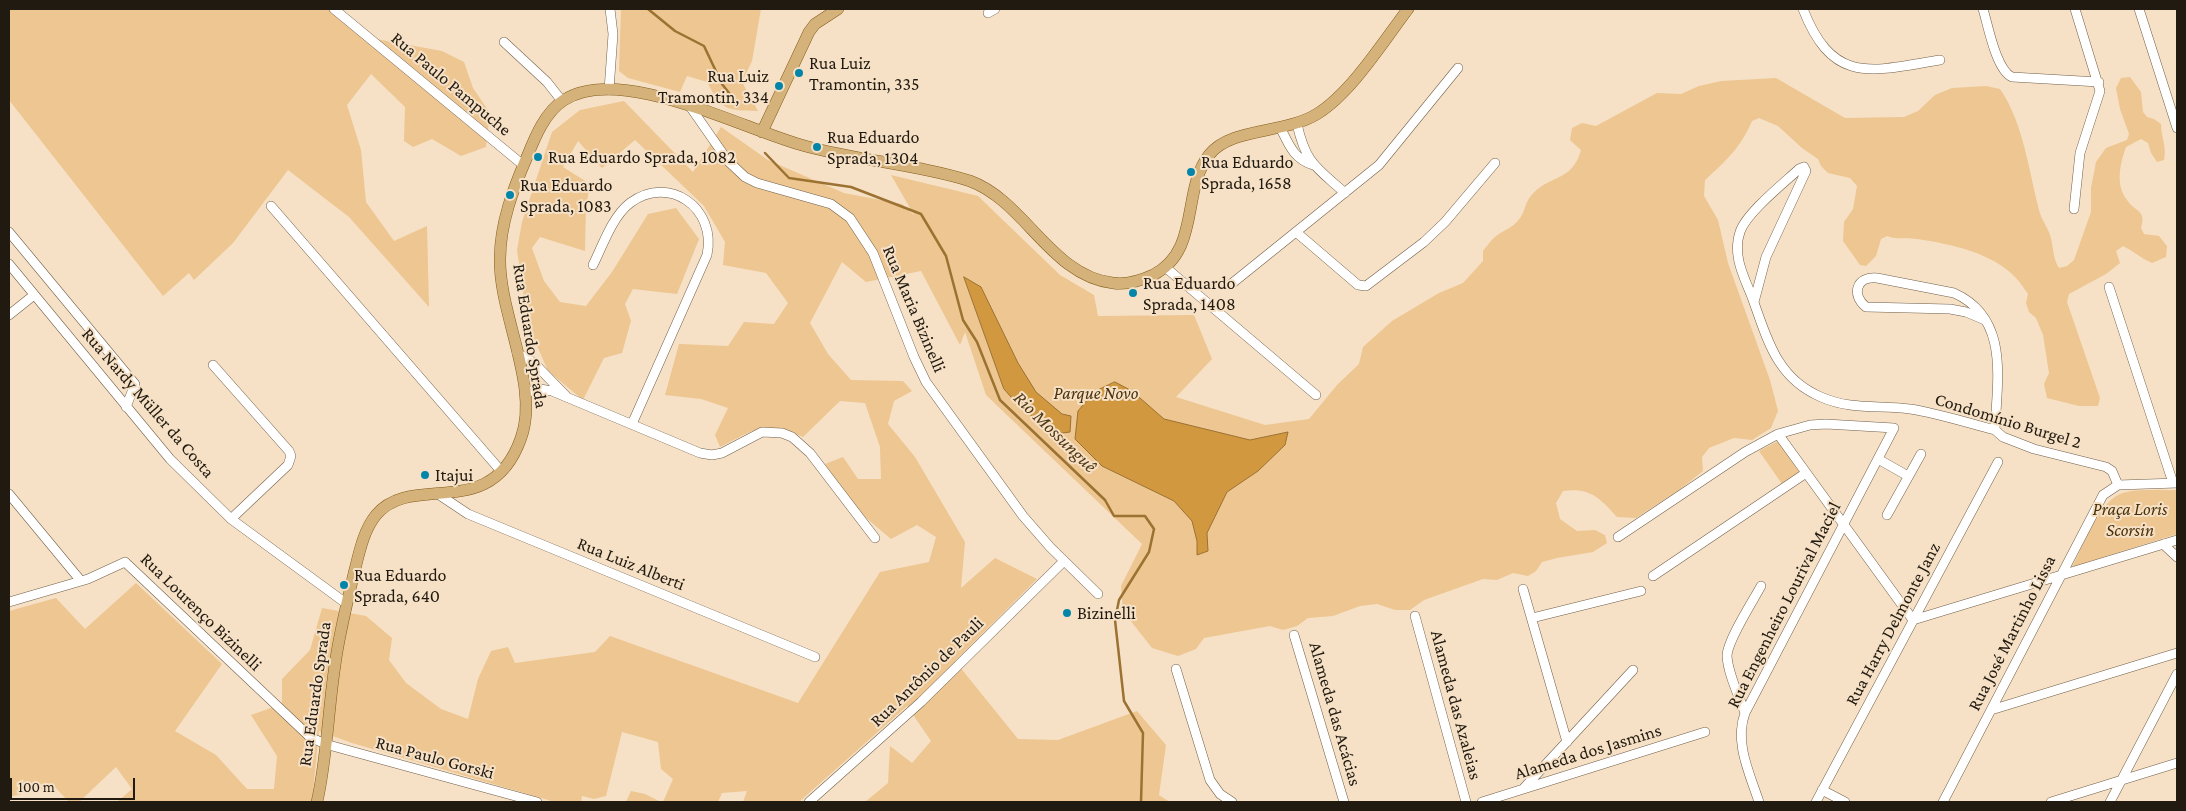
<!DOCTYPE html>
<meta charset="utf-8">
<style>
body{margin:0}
#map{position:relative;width:2186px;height:811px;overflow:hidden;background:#f6e1c6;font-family:"Crimson Pro",serif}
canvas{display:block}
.frame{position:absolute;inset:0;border:10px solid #211a10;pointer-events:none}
.scale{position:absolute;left:10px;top:778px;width:125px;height:22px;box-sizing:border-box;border:2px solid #211a10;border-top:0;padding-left:6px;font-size:15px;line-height:18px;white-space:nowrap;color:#211a10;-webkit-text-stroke:4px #f6e1c6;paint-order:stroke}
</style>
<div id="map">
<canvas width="2186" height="811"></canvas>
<div class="frame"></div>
<div class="scale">100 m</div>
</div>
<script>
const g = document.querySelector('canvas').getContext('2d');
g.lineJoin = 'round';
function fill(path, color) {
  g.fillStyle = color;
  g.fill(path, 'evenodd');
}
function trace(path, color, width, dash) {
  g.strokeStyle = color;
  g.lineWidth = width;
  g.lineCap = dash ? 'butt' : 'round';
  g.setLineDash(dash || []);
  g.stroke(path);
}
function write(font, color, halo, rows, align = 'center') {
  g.font = font + ' "Crimson Pro",serif';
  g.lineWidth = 4;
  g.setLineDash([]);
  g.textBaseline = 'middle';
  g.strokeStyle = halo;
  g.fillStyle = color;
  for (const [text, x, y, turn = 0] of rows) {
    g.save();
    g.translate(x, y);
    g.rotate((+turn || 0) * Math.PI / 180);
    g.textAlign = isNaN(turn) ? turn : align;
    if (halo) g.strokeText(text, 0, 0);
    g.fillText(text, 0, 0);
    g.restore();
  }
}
const green = new Path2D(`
 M9,9h323l44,30 66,12 22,11 9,26 17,25 -4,34 -25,9 -29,-17 -19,8 -9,-6 1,-34 -34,-33 -24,31 14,45 5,52 28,39 33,-15 2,81 -80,-90 -61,-47 -55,73 -39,37 -5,-7 -26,23 -154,-196z
 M621,9h140l-9,52 -10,21 16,29c-32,-1 -36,0 -51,-29l-20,-6 -7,16 -52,-14 -9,-7z
 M2130,77l11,15 2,20 4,5 7,2 7,5c0,13 6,23 3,36l-7,2 -6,-9 -3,-10 -7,-4 -15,8c-6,17 -11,38 1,53 8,12 20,10 14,28l3,6 15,2 8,10 -1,11 -14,6c-11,-5 -19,-12 -29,-17l-7,5 4,12 -14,11 -37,20 -2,8 33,96 -2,8h-19l-32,-8 -3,-14 5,-11 -6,-38 -7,-17 -7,-6 -3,-9 2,-9c-4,-5 -7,-11 -12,-16 -23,-25 -65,-34 -99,-39 -11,-2 -19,1 -30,-3l-6,3 -5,17 -10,10 -6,-1 -17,-24 1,-19 9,-13 4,-23 -7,-8 -22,-5 -7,-7 -3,-7 -16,-11 -24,-22 -19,-8 -7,3c-11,26 -26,40 -47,59l-1,16 14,24 10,43 42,117 8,31 -7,17 -19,12 -18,-2 -25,10 -7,9 1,14 -24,19 -43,28 -19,-1c-17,-19 -27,-30 -54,-26l-7,12 4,16 17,12 18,-1 10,5 2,8 -14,9 -36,6 -15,4 -6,9 -8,5 -15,-3 -16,7 -14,-1 -59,21 -14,10h-15l-18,-6 -17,2 -27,10 -25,2 -11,8 -14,4 -13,-4 -66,12 -8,11 -18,7 -26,-8 -29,-37 -2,-25 21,-42 -156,-149 -21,-63 -5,13 -39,-74 -55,11 -24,-20 -32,61 18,31 23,26 52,1 9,10 -18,10 -6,23 27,33 50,85 -4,46 34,-30 42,21 -82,82 63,78 40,1 79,-29 29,34 -7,50 11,7h-305l23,-19 2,-37 22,17 19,-22 -24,-35 -108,96h-56l4,-11 -25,2 -4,9h-55l10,-23 -12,-10 -3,-27 -36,-10 -16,64 -12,3 -12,-3 -1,6h-26l-203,-59 -33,-12 -7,71h-195l15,-13 -16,-22 -37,35h-10l-15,-16 -45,11v-186l47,-13 29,31 51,-46 86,81 -47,67 41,24 31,34h27l3,-33 -26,-41 31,-11v-25l28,-29 12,-42 44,8 26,22 -3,22 17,23 35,26 27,10 10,-40 13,-28 17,-4 7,16 80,-11 15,-16 188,67 82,-131 49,-10 7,-25 -19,-12 -26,14 -33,-28 -33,-47 18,-7 15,22h23l-1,-32 -15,-44 -25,-2 -37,36c-40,-17 -47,-8 -83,10l-5,-12 13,-27 -27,-9 -36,-4 14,-51 49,2 16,-24 30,2 14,-21 -22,-30 -43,-8 2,-23 -21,-36 -69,-66 -33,28 -24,-27 -15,26 27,17 -4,24 -1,43 -45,-14 -8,11 12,33 16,21 26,4 26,-34 36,-58 28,-6 23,31 -22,55 -44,-5 -8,15 6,17 -9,32 -18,5 -21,42 -35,-29 -20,-46 -11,-75 5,-28 30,-90 28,-22 44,-9 69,71 28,-45 47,33 76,33 58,11 12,11 -23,-40 87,21 82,79 34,20 4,21 96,-1 18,44 -36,38 89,28 44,-6 28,-34 22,-21 4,-17 29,-26 47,-28 24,-10 20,-22v-10c4,-5 8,-11 13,-15 8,-6 17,-8 24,-18 5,-6 5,-15 10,-21 18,-23 42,-14 51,-47l-11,-10 2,-12 10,-5 14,3 61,-33 24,1 18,-8 22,-5 55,-3 69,40 59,-1 14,-6 17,-16 17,-7 34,-2 14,3c23,33 29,82 39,121 2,9 8,16 11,25 4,12 2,22 9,33l8,-2 7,-6 17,-48v-24l5,-26 10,-14 21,-8 2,-6 -9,-25 -4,-21 5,-10z
 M1778,441l21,31 -17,12 -23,-33z
 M2177,490v44l-105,33c11,-20 28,-68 51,-74 16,-5 37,-2 54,-3z
 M631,791l14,3 16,8h-35z`);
const water = new Path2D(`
 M964,277l17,10 37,76 18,29 26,22 9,2 -1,16 -15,2 -37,-29 -14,-16z
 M1115,382l17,9 32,28 86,21 38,-8 -3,13 -27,26 -31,21 -20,41 1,18 -11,4v-14l-5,-20 -18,-20 -72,-35 -27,-27 3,-28 16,-19z`);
const stream = new Path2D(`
 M648,9l27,22 29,15 18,38 14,18
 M765,153l24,25 62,9 70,27 25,42 17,64 14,22 23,58 105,100 9,16h31l9,13 -5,23 -30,48 -4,20 9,81 19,32 -2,69`);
const minor = new Path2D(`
 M334,9l189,156
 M1803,9c30,77 69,62 137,51
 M1983,9c5,16 13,61 29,68l87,5
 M2139,9l38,119
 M988,13l7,-4
 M504,42l43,40 15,19
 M609,90l4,-56 -3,-25
 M689,105l39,56 17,16 12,6 74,21 19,14 23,35 41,104 12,25 97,134 27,31 48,47
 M1297,124c9,40 19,43 48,69
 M1281,129c8,16 13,30 32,36
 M271,206l230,265
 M2074,209l6,-56 20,-62 -25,-82
 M9,232l126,152 -9,23
 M1296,232l62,53 8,1 58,-44 21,-20 50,-59
 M9,264l161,195 61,60 116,85
 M593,265c10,-20 19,-48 37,-62 39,-29 87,5 77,52l-75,169
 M1165,267l151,128
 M1230,285l149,-120 79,-97
 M2109,287l64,196
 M1754,302l12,-45 40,-86 -2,-4 -5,2c-15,14 -53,44 -59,63 -8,23 4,45 12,65 15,41 24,81 69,100 29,13 59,8 89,12 27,4 58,14 85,21l8,7 31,12 72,18 6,4 6,14
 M9,315l25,-20
 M1985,320l-19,-8 -16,-3 -84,-2c-15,-12 -10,-31 11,-29l77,15c56,25 43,87 41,137
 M517,353l17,10 32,33
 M213,365l76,86 2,5 -3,9 -57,54
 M525,393l15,-4 12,2 148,62 12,2 10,-2 40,-21 20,1 10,4 18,16 65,85
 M1778,434l135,186 264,-80
 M1878,459l30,17
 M9,494l72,87
 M438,494l30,20 347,143
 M1887,515l34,-61
 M1618,537l127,-85 33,-18 32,-9 16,-1 68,4 -149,285c-11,30 5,61 14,89
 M2163,544l14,13
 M1653,576l153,-103
 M1523,589l44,153
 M9,602l79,-23 37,-17 185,175 15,7 212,58
 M1415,616l51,186
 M1532,618l109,-27
 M1294,635l50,167
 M1176,669l34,111 10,14 12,8
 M1991,710l186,-57
 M1745,713c-6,-17 -17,-39 -18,-57 0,-15 26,-55 34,-70
 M1523,789l110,-119
 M1822,790l23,12
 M809,802l112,-100 143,-141
 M1482,802l223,-70
 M1816,802l182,-340
 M1943,802l160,-307 15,-10 59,-2
 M2051,802l126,-39
 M2110,802l67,-128`);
const major = new Path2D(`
 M762,132l47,-100 6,-8 23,-15
 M317,802c10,-44 11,-91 18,-137 4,-31 12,-61 19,-92 5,-19 9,-42 22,-58 37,-44 115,9 145,-77 19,-52 -22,-123 -21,-179 0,-35 13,-70 27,-102 8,-20 18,-45 37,-57 57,-37 182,31 241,46 54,15 111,18 165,35 55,20 81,95 143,102 14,2 27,-2 40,-8 48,-24 28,-84 56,-120 22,-28 76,-21 108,-41 34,-21 66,-72 91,-105`);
const markers = [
 [799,73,5,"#0285a8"],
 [779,86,5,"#0285a8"],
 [817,147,5,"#0285a8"],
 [538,157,5,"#0285a8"],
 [1191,172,5,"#0285a8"],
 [510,195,5,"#0285a8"],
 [1133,293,5,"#0285a8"],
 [425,475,5,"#0285a8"],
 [344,585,5,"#0285a8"],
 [1067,613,5,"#0285a8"]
];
const poiNames = [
 ["Rua Luiz",809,63],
 ["Tramontin, 335",809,84],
 ["Rua Luiz",769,76,"right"],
 ["Tramontin, 334",769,97,"right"],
 ["Rua Eduardo",827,137],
 ["Sprada, 1304",827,158],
 ["Rua Eduardo Sprada, 1082",548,157],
 ["Rua Eduardo",1201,162],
 ["Sprada, 1658",1201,183],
 ["Rua Eduardo",520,185],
 ["Sprada, 1083",520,206],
 ["Rua Eduardo",1143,283],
 ["Sprada, 1408",1143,304],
 ["Itajui",435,475],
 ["Rua Eduardo",354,575],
 ["Sprada, 640",354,596],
 ["Bizinelli",1077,613]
];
const streetNames = [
 ["Rua Paulo Pampuche",451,84,40],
 ["Rua Maria Bizinelli",914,309,67],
 ["Rua Eduardo Sprada",530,336,81],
 ["Rua Nardy Müller da Costa",148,403,49],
 ["Condomínio Burgel 2",2008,421,17],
 ["Rua Luiz Alberti",631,564,22],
 ["Rua Engenheiro Lourival Maciel",1784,605,-63],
 ["Rua Lourenço Bizinelli",201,612,44],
 ["Rua Harry Delmonte Janz",1893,624,-62],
 ["Rua José Martinho Lissa",2012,633,-63],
 ["Rua Antônio de Pauli",927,672,-44],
 ["Rua Eduardo Sprada",315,694,-82],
 ["Alameda das Azaleias",1456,705,75],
 ["Alameda das Acácias",1335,714,74],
 ["Alameda dos Jasmins",1588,752,-17],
 ["Rua Paulo Gorski",435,758,15]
];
const parkNames = [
 ["Parque Novo",1096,393],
 ["Praça Loris",2130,509],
 ["Scorsin",2130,530]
];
const waterNames = [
 ["Rio Mossunguê",1055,432,44]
];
fill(green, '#edc691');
fill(water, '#d19840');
trace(water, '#9c7232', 1);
trace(stream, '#9c7232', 2.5);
trace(minor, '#715f48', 10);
trace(major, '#825c1c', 12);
trace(minor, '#fff', 9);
trace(major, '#d4b27a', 11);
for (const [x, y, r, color] of markers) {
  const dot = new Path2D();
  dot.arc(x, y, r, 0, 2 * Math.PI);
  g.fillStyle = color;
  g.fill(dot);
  trace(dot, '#f6e1c6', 2);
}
write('18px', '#211a10', '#f6e1c6', poiNames, 'left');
write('18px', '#211a10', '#f6e1c6', streetNames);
write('italic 18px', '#49310b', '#f6e1c6', parkNames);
write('italic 19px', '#523a16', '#f6e1c6', waterNames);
</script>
